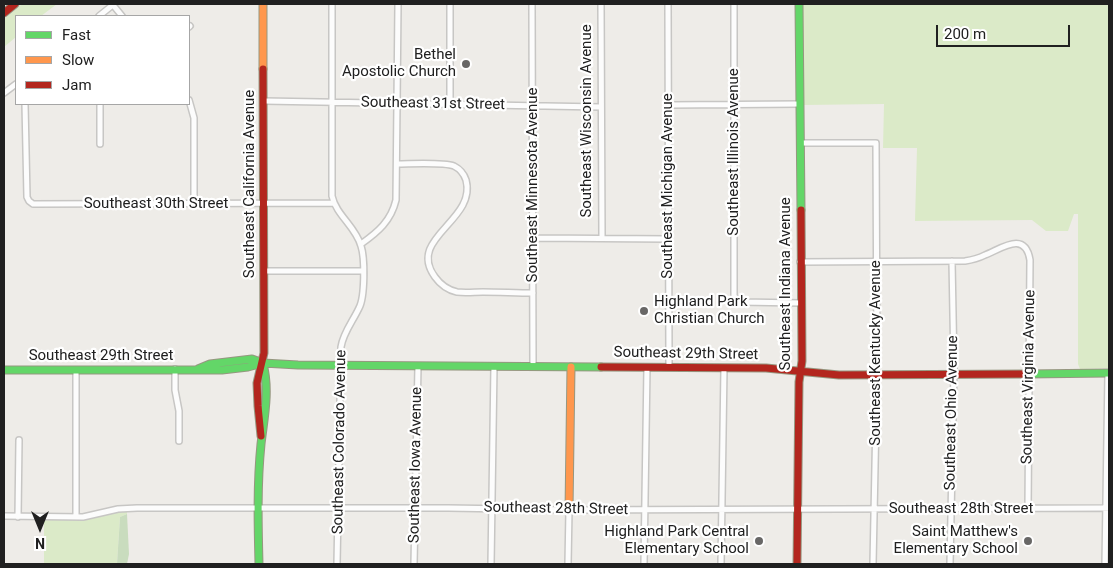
<!DOCTYPE html>
<style>
body{margin:0}
#map{position:relative;width:1113px;height:568px;overflow:hidden;background:#eeece8;font-family:Roboto,sans-serif}
canvas{display:block}
.frame{position:absolute;inset:0;border:5px solid #202020;pointer-events:none}
.legend{position:absolute;left:15px;top:15px;width:175px;height:90px;box-sizing:border-box;background:#fff;border:1px solid #a6a6a6;margin:0;padding:6px 9px;list-style:none;font-size:15px;color:#202020}
.legend li{display:flex;align-items:center;gap:10px;height:25px}
.legend b{width:25px;border:1px solid #a6a6a6}
.north{position:absolute;left:15px;top:503px;width:50px;height:50px;-webkit-text-stroke:4px #fff;paint-order:stroke;rotate:180deg;font-size:14px;font-weight:700;line-height:20px;text-align:center;color:#202020}
.north::after{content:'';display:block;margin:auto;width:18px;height:22px;background:#202020;clip-path:polygon(50% 0,100% 100%,50% 72%,0 100%)}
.scale{position:absolute;left:936px;top:25px;width:134px;height:22px;box-sizing:border-box;border:2px solid #202020;border-top:0;padding-left:6px;font-size:15px;line-height:18px;white-space:nowrap;color:#202020;-webkit-text-stroke:4px #fff;paint-order:stroke}
</style>
<div id="map">
<canvas width="1113" height="568"></canvas>
<div class="frame"></div>
<ul class="legend">
<li><b style="height:6px;background:#63d668"></b>Fast</li>
<li><b style="height:6px;background:#ff974d"></b>Slow</li>
<li><b style="height:6px;background:#b3261e"></b>Jam</li>
</ul>
<div class="north">N</div>
<div class="scale">200 m</div>
</div>
<script>
const g = document.querySelector('canvas').getContext('2d');
g.lineJoin = 'round';
function fill(path, color) {
  g.fillStyle = color;
  g.fill(path, 'evenodd');
}
function trace(path, color, width, dash) {
  g.strokeStyle = color;
  g.lineWidth = width;
  g.lineCap = dash ? 'butt' : 'round';
  g.setLineDash(dash || []);
  g.stroke(path);
}
function write(font, color, halo, rows, align = 'center') {
  g.font = font + ' Roboto,sans-serif';
  g.lineWidth = 4.5;
  g.setLineDash([]);
  g.textBaseline = 'middle';
  g.strokeStyle = halo;
  g.fillStyle = color;
  for (const [text, x, y, turn = 0] of rows) {
    g.save();
    g.translate(x, y);
    g.rotate((+turn || 0) * Math.PI / 180);
    g.textAlign = isNaN(turn) ? turn : align;
    if (halo) g.strokeText(text, 0, 0);
    g.fillText(text, 0, 0);
    g.restore();
  }
}
const grass = new Path2D(`
 M22,4h35l-16,12h-25v21l-12,10v-28z
 M803,4h306v364l-29,1 -2,-5v-150h-4l-6,17h-22l-14,-11 -117,1 2,-73h-34l1,-44 -81,1z
 M118,511h9v3l-7,3 -3,47h-73v-44h41z`);
const forest = new Path2D(`
 M127,514l2,40 -2,10h-10l3,-47z`);
const street = new Path2D(`
 M332,4v192c4,19 24,31 29,50 4,12 4,51 -2,62 -6,13 -16,25 -18,39l-4,217
 M532,4l1,362
 M601,4l1,234
 M668,4l1,363
 M734,4v292l3,4 3,2 61,1
 M113,5l9,11
 M99,16l15,-12
 M189,27l1,-1
 M4,93l12,-9
 M189,100l5,18v86
 M264,101l337,6
 M25,104l2,93 2,4 4,3 301,-1
 M450,104v-100
 M668,105l132,-1
 M800,143h76l1,225 -4,196
 M100,144v-40
 M397,164c14,0 46,-2 57,2 6,3 10,8 12,14 11,41 -60,58 -31,97 5,7 13,13 22,15 8,1 18,0 26,0 17,0 33,1 50,1
 M533,238l136,1
 M361,244c17,-12 30,-23 35,-44l2,-196
 M800,262l165,-1c7,-1 14,-3 20,-6 16,-6 40,-25 45,5l-2,249
 M264,271h99
 M175,369v21l4,21v30
 M4,516l79,1 35,-8 19,-1h311l121,2 540,-2
 M18,517l1,-77
 M76,517v-147
 M414,564l4,-198
 M491,564l3,-198
 M568,564l1,-54
 M644,564l3,-197
 M721,564l3,-196
 M950,564l4,-196 -2,-107
 M1105,564l3,-191`);
const fast = new Path2D(`
 M799,4l2,206
 M198,369l12,-5 42,-5 11,4 35,2 303,2
 M4,370h218l26,-3 15,-4
 M1027,374l82,-1
 M259,564c-1,-39 -2,-80 2,-120 3,-26 9,-54 2,-80`);
const slow = new Path2D(`
 M263,4v65
 M569,510l2,-143`);
const jam = new Path2D(`
 M4,13l11,-9
 M601,367l165,1 73,7 188,-1
 M261,436l-3,-30 -1,-23 7,-30 -1,-284
 M797,564l2,-182 3,-21 -1,-151`);
const markers = [
 [466,64,5,"#686766"],
 [644,311,5,"#686766"],
 [759,541,5,"#686766"],
 [1028,541,5,"#686766"]
];
const poiNames = [
 ["Bethel",456,55],
 ["Apostolic Church",456,72],
 ["Highland Park",654,302,"left"],
 ["Christian Church",654,319,"left"],
 ["Highland Park Central",749,532],
 ["Elementary School",749,549],
 ["Saint Matthew's",1018,532],
 ["Elementary School",1018,549]
];
const streetNames = [
 ["Southeast 31st Street",433,104,1],
 ["Southeast Wisconsin Avenue",587,121,-90],
 ["Southeast Illinois Avenue",734,152,-90],
 ["Southeast California Avenue",250,184,-90],
 ["Southeast Minnesota Avenue",533,185,-90],
 ["Southeast Michigan Avenue",668,186,-90],
 ["Southeast 30th Street",156,204],
 ["Southeast Indiana Avenue",786,284,-90],
 ["Southeast Kentucky Avenue",876,353,-90],
 ["Southeast 29th Street",686,354,1],
 ["Southeast 29th Street",101,356],
 ["Southeast Virginia Avenue",1029,377,-89],
 ["Southeast Ohio Avenue",952,413,-89],
 ["Southeast Colorado Avenue",340,442,-89],
 ["Southeast Iowa Avenue",416,465,-89],
 ["Southeast 28th Street",556,509,1],
 ["Southeast 28th Street",961,509]
];
fill(grass, '#dbeac8');
fill(forest, '#c9dcbe');
trace(street, '#c7c6c4', 8);
trace(fast, '#969780', 9);
trace(slow, '#969780', 9);
trace(jam, '#969780', 9);
trace(street, '#fcfcfc', 5);
trace(fast, '#63d668', 7);
trace(slow, '#ff974d', 7);
trace(jam, '#b3261e', 7);
for (const [x, y, r, color] of markers) {
  const dot = new Path2D();
  dot.arc(x, y, r, 0, 2 * Math.PI);
  g.fillStyle = color;
  g.fill(dot);
  trace(dot, '#fff', 2);
}
write('15px', '#202020', '#fff', poiNames, 'right');
write('15px', '#202020', '#fff', streetNames);
</script>
